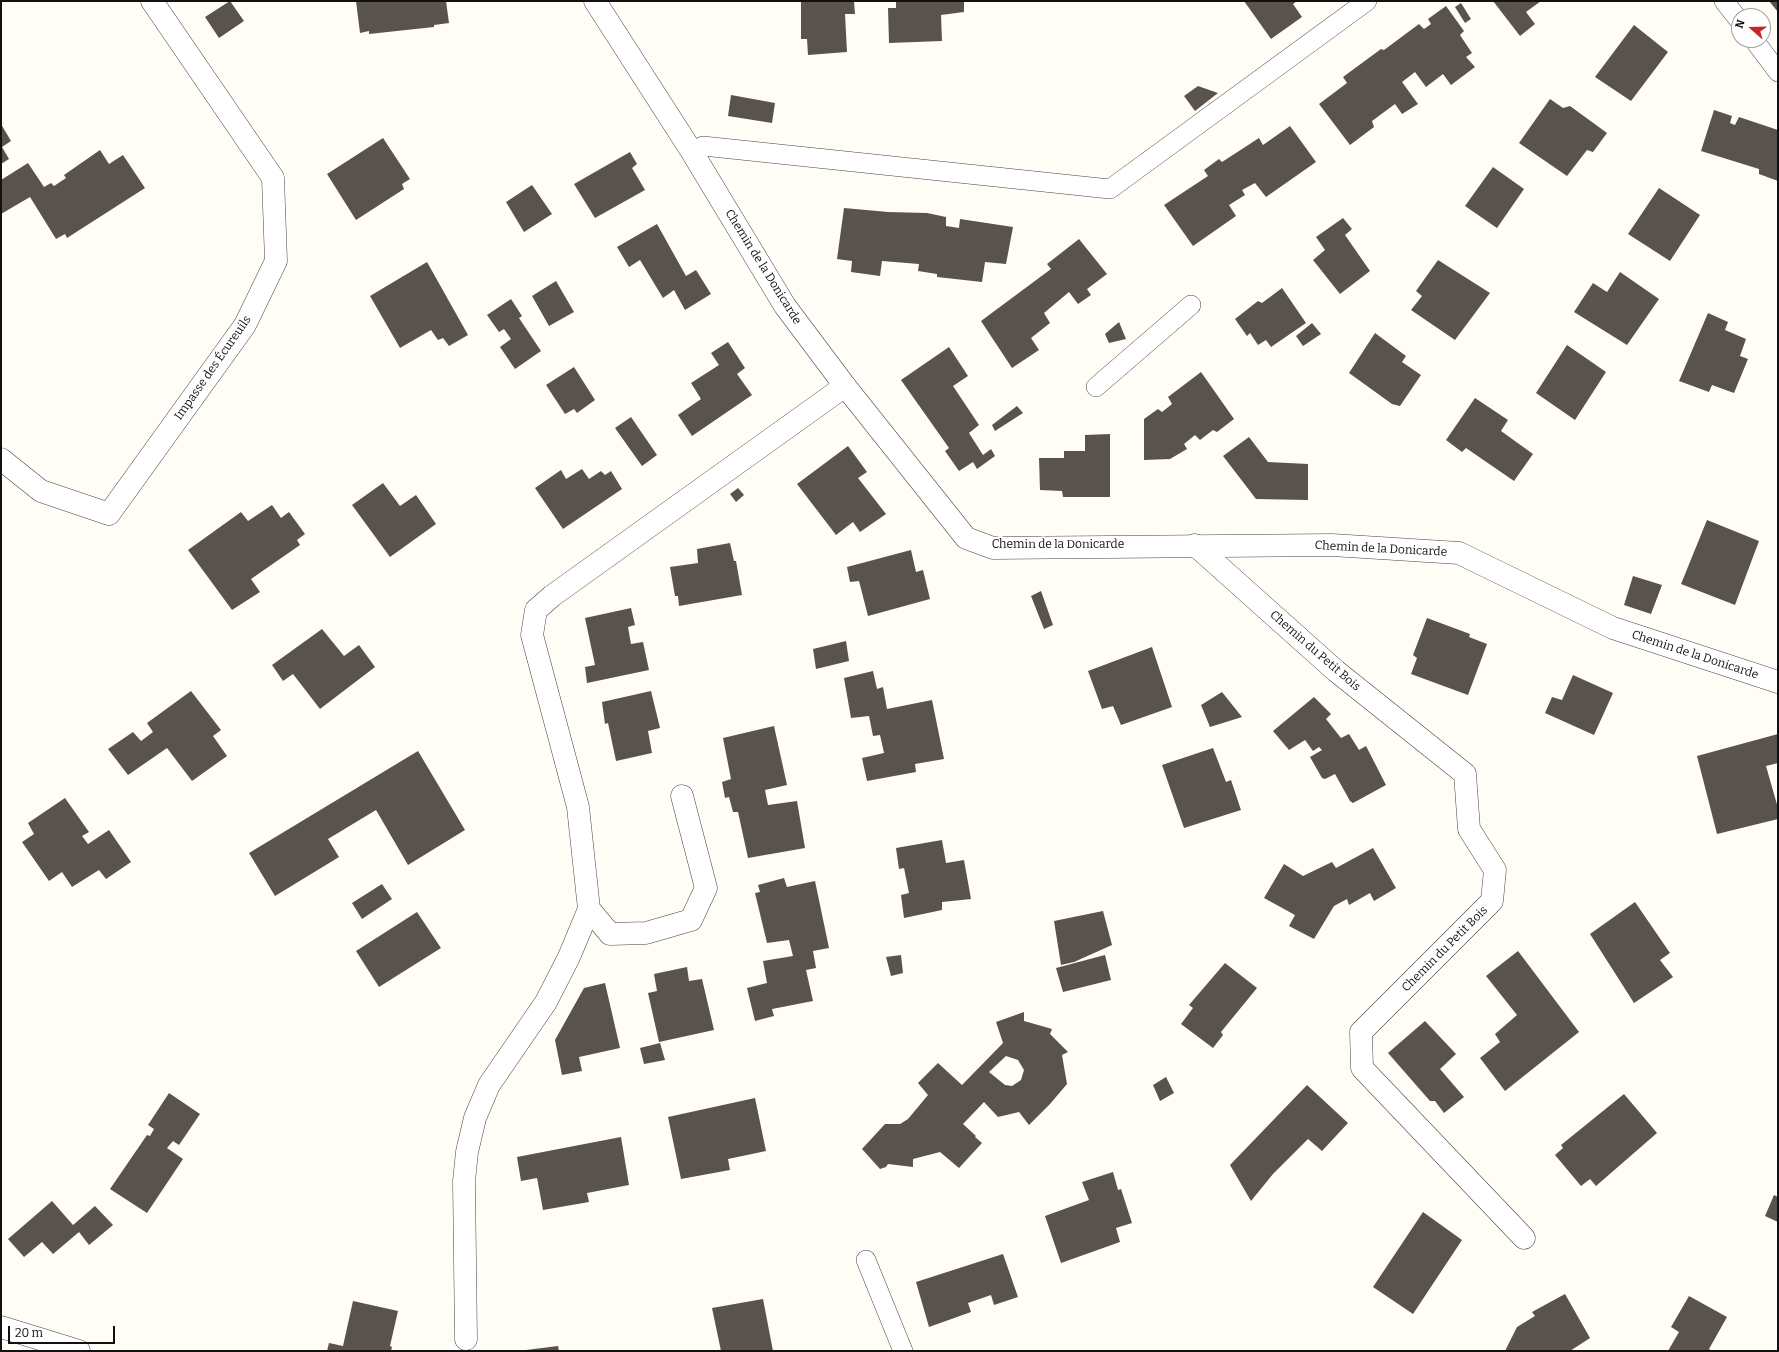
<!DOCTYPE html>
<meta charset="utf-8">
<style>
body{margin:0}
#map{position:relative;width:1779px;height:1352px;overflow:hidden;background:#fffdf5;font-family:Bitter,serif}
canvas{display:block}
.frame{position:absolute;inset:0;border:2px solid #111;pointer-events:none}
.north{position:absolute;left:1731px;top:8px;width:40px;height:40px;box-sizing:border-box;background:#fff;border:1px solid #a0a0a0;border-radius:50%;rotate:290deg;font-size:11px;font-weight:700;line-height:16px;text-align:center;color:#111}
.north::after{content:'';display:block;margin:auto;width:14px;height:18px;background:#c4262e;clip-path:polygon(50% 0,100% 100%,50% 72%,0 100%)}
.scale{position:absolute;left:8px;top:1326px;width:107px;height:18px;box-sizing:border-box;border:2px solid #111;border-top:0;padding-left:5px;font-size:12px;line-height:14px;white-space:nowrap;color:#111;-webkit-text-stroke:3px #fff;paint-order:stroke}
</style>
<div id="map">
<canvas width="1779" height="1352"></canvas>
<div class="frame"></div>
<div class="north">N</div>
<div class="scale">20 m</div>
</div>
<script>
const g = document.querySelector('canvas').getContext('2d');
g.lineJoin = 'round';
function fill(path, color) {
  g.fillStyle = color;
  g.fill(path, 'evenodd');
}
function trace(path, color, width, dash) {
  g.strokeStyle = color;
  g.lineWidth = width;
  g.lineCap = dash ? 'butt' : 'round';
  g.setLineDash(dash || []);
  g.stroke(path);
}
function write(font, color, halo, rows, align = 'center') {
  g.font = font + ' Bitter,serif';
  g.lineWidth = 4;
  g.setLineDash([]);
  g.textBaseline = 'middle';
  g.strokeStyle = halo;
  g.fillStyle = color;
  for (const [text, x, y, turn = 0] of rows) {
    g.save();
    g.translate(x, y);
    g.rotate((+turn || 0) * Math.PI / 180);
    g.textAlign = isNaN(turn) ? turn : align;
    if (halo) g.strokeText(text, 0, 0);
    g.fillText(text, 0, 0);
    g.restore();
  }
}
const building = new Path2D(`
 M230,1l14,20 -25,17 -14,-21z
 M356,1h90l3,22 -15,2v2l-65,7v-3l-9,2z
 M801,1h53l1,13h-10l2,38 -39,3 -1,-16h-6z
 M896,1h68v11l-23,3 1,26 -53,2 -1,-35h8z
 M1244,1h53l-4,3 9,13 -31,22z
 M1493,1h48l-15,11 9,12 -15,12z
 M1769,1h9v11z
 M1461,3l10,16 -6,4 -10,-16z
 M1446,6l18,25 -4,4 12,18 -6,4 9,10 -24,18 -8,-11 -17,13 -11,-15 -13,10 16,22 -16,10 -7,-10 -23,17 2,6 -24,18 -31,-41 28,-21 -4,-6 38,-28 3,1 35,-26 5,5 7,-5 -3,-5z
 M1634,25l34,27 -37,49 -36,-24z
 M1198,86l20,7 -23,18 -11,-15z
 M731,95l44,8 -3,20 -44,-7z
 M1550,99l13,9 7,-2 37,27 -14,19 -6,-2 -20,26 -48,-33z
 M1714,110l18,6 -2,7 5,2 4,-8 39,13v51l-19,-7v-5l-58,-18z
 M1,124l10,17 -9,6 7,12 -8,5z
 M1290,126l26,36 -50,35 -11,-14 -13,7 3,5 -16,10 7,11 -43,30 -29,-41 44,-29 -4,-6 15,-11 3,3 37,-24 4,7z
 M383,138l27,41 -8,5 2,5 -48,31 -29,-46z
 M100,150l9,14 14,-9 22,33 -78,50 -2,-4 -9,5 -26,-42 -29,17v-34l27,-17 16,24 7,-4 3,3 12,-8 -2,-3z
 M630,152l7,12 -5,4 13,22 -50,28 -21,-34z
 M1493,167l31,22 -27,39 -32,-22z
 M532,185l20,29 -28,18 -18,-30z
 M1659,188l41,27 -30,46 -42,-27z
 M844,208l44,4 39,1 19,4v9l13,2 1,-9 53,8 -7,37 -21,-2 -3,20 -45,-5v-3l-19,-3 1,-7 -37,-3 -2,15 -29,-4 1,-11 -15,-2z
 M1343,218l9,11 -7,6 25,36 -30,23 -27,-34 12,-10 -9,-13z
 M657,224l29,52 10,-6 15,24 -26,16 -11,-20 -11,8 -23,-38 -11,7 -12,-20z
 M1079,239l28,35 -20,15 4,6 -13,9 -9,-12 -25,21 6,10 -19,15 8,12 -27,18 -31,-47 70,-52 -4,-5z
 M1438,260l52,33 -35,47 -44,-30 11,-14 -6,-5z
 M427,262l41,73 -19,11 -6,-8 -5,2 -7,-10 -31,18 -30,-52z
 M1620,272l39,27 -32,46 -53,-33 19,-29 14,9z
 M556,281l18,31 -25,14 -17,-30z
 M1282,288l24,35 -35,24 -5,-7 -8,5 -8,-12 -3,3 -12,-17 23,-18 4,2z
 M511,299l11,17 -3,2 22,33 -26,18 -15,-22 11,-8 -7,-10 -5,3 -12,-17z
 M1708,313l20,9 -3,8 21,9 -6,17 8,3 -14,34 -22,-8 -3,7 -30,-11z
 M1119,322l7,17 -17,4 -4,-9z
 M1312,323l9,11 -18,12 -7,-10z
 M1375,333l31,23 -4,6 19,13 -21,31 -8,-2 -43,-31z
 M728,342l17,26 -8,6 15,21 -60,41 -14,-21 23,-16 -10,-16 28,-18 -8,-12z
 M1567,345l39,27 -31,48 -39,-27z
 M949,347l19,29 -15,10 26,39 -10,8 14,22 8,-6 4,7 -18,13 -4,-7 -14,9 -14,-20 4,-3 -48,-68z
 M574,367l21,33 -18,13 -3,-4 -9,5 -19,-29z
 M1201,372l33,47 -17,13 -4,-2 -13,10 -5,-5 -11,9 3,5 -17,10 -26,1v-41l14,-10 4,3 10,-8 -4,-7z
 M1475,398l33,22 -7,11 32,23 -19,27 -48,-33 -4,4 -16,-12z
 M1017,406l6,7 -28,18 -3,-6z
 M631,417l26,38 -15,11 -27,-38z
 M1110,434v63h-47l-1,-6 -22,-1 -1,-32h25v-7h21v-16z
 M1249,437l19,25 40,2v36l-52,-1 -33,-43z
 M848,446l19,26 -9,6 28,36 -26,18 -7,-10 -17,13 -39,-51z
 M582,469l7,10 12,-8 4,4 6,-4 11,18 -59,40 -28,-41 26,-18 5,9z
 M383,483l17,23 16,-11 20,29 -46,33 -38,-52z
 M738,488l6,7 -8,7 -6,-8z
 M272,505l9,13 8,-6 16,22 -8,6 3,5 -49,34 9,13 -28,18 -44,-60 53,-38 7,9z
 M1707,520l52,21 -24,64 -54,-21z
 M730,543l4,18h2l6,34 -63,11 -1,-10h-3l-5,-29 28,-4 -1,-14z
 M911,550l5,22 7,-2 7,29 -62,17 -9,-35 -9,1 -3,-15z
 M1633,576l29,9 -11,29 -27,-9z
 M1041,591l12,34 -9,4 -13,-33z
 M631,608l4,17 -7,2 3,17 12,-2 6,28 -62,13 -2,-16 10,-2 -10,-47z
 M1427,618l43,16 -1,3 18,7 -19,51 -57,-21 6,-16 -4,-3z
 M322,629l22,27 15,-11 16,22 -55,42 -27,-35 -10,7 -11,-16z
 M846,641l3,20 -33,8 -3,-20z
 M1152,647l20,60 -51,18 -8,-19 -11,3 -14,-38z
 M873,671l4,18 6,-2 4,22 45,-9 12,59 -29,5 1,8 -49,9 -5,-23 22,-5 -4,-18 -7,1 -4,-20 -18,2 -7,-40z
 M1573,675l40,18 -19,42 -49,-22 7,-16 10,3z
 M191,691l30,39 -8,6 14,20 -35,25 -25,-33 -39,27 -20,-26 25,-17 8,9 12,-9 -6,-9z
 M651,691l9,37 -12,3 4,22 -36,8 -8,-38 -3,1 -3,-22z
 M1222,692l20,25 -32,10 -9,-22z
 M1314,697l17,17 -5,5 15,19 8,-4 10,16 7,-4 20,39 -33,18 -3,-2 -15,-27 -10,5 -3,-1 -12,-21 12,-7 -3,-3 -6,4 -8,-11 -16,10 -16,-19z
 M774,726l13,59 -22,5 3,15 29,-4 8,47 -57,10 -10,-46h-5l-4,-15 -4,1 -3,-16 9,-3 -8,-41z
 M1778,734v29l-12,3 12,42v11l-61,15 -20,-78z
 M1213,748l13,34 5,-2 10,30 -57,18 -22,-63z
 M418,751l47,79 -57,35 -32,-55 -48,29 11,18 -64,39 -26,-43z
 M65,798l24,34 -7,4 6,8 21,-14 22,32 -25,17 -7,-9 -27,17 -10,-15 -13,9 -27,-39 12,-8 -6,-11z
 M942,840l4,23 18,-3 7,39 -29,3v8l-38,8 -3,-23 8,-2 -5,-25 -5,1 -3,-21z
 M1373,848l23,40 -22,13 -4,-8 -21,12 -2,-6 -13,7 -20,33 -25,-13 6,-11 -31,-17 20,-34 19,12 29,-14 4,6z
 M784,878l3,9 28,-6 14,67 -16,3 3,17 -10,2 7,31 -41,8 2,7 -19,5 -8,-33 20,-5 -4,-22 30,-5 -4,-16 -22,3 -12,-50 5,-1 -2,-7z
 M382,884l10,15 -30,20 -10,-16z
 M1635,902l35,51 -10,7 13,17 -39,26 -44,-69z
 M1103,911l9,34 -38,17 -13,3 -7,-44z
 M417,912l24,36 -62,39 -23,-36z
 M1518,951l61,81 -74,59 -25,-33 20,-16 -5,-8 22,-19 -31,-39z
 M901,955l2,18 -12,3 -5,-19z
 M1105,955l6,25 -48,12 -7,-24z
 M1225,963l32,25 -36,44 2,3 -10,13 -32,-24 12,-16 -4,-3z
 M687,967l2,14 13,-2 12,51 -55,12 -11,-49 9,-2 -3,-17z
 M605,983l15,65 -41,9 3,14 -20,4 -7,-35 29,-52z
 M1024,1012v9l28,8 -2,5 18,18 -6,3 5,29 -17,20 -21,21 -10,-13 -21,5 -14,-15 -21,22 13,12 -1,1 7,6 -23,25 -19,-16 -27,7v8l-25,-3 -2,3 -6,2 -18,-20 23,-25h15l8,-5 20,-24 -10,-12 20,-20 24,22 41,-42 -7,-21zM1006,1056l12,4 6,10 -3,10 -9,6 -7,-1 -16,-13z
 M1425,1021l31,33 -16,15 24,28 -20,16 -9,-12h-5l-42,-48z
 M660,1043l5,17 -21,4 -4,-16z
 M1166,1077l8,16 -14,8 -7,-16z
 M1307,1085l41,38 -26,28 -14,-12 -35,35 -22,27 -21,-36z
 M169,1093l31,21 -21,31 -6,-4 -6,7 16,11 -36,54 -37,-24 37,-54 3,1 4,-7 -6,-4z
 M1624,1094l33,39 -61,53 -6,-7 -9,7 -26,-31 8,-7 -2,-3z
 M755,1098l11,53 -38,8 2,11 -49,9 -13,-62z
 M621,1137l8,48 -42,8 2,9 -46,8 -6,-32 -16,3 -4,-24z
 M1113,1172l5,18 3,-1 11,34 -16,5 4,14 -59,21 -16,-47 44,-16 -7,-18z
 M1774,1195l4,2v25l-13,-6z
 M52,1201l21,24 22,-19 18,19 -24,20 -10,-13 -26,22 -11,-12 -18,15 -16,-18z
 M1423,1212l39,28 -49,74 -40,-27z
 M1003,1254l15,43 -24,8 -3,-10 -23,8 3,9 -42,15 -13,-45z
 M1565,1294l25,44 -20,13h-65l12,-24 18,-11 -3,-4z
 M1689,1296l38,21 -18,32 3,2h-44l11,-19 -8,-5z
 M763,1299l10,52h-52l-9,-43z
 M353,1301l45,10 -8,35 2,1 -1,4h-64l2,-8 14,3z
 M558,1346l1,5h-33v-1z`);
const service = new Path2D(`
 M1724,1l15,19
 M1754,40l24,32
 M692,152l11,-6 407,43 257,-188
 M1096,387l95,-82
 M866,1260l37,91`);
const minor = new Path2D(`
 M1,459l40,32 68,23 136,-189 31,-64 -3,-83 -121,-177
 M1195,545l141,126 129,103 4,55 26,41 -3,31 -131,131 1,36 162,170
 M682,796l24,92 -15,32 -45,13 -36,1 -21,-25 -11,-102 -46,-172 4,-25 16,-14 293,-210
 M1,1327l78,24
 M466,1339l-2,-158 3,-29 8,-34 14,-33 57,-83 23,-45 20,-48`);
const tertiary = new Path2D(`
 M595,1l97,151 93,154 60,80 121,152 27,10 339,-3 127,8 154,75 165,54`);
const streetNames = [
 ["Chemin de la Donicarde",763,267,58],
 ["Impasse des Écureuils",213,368,-55],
 ["Chemin de la Donicarde",1058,545],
 ["Chemin de la Donicarde",1381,549,3],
 ["Chemin du Petit Bois",1315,651,41],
 ["Chemin de la Donicarde",1695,655,18],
 ["Chemin du Petit Bois",1445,949,-45]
];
fill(building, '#5a524d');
trace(service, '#444', 20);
trace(minor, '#444', 23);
trace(tertiary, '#444', 23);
trace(service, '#fff', 19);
trace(minor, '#fff', 22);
trace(tertiary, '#fff', 22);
write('12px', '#111', '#fff', streetNames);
</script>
